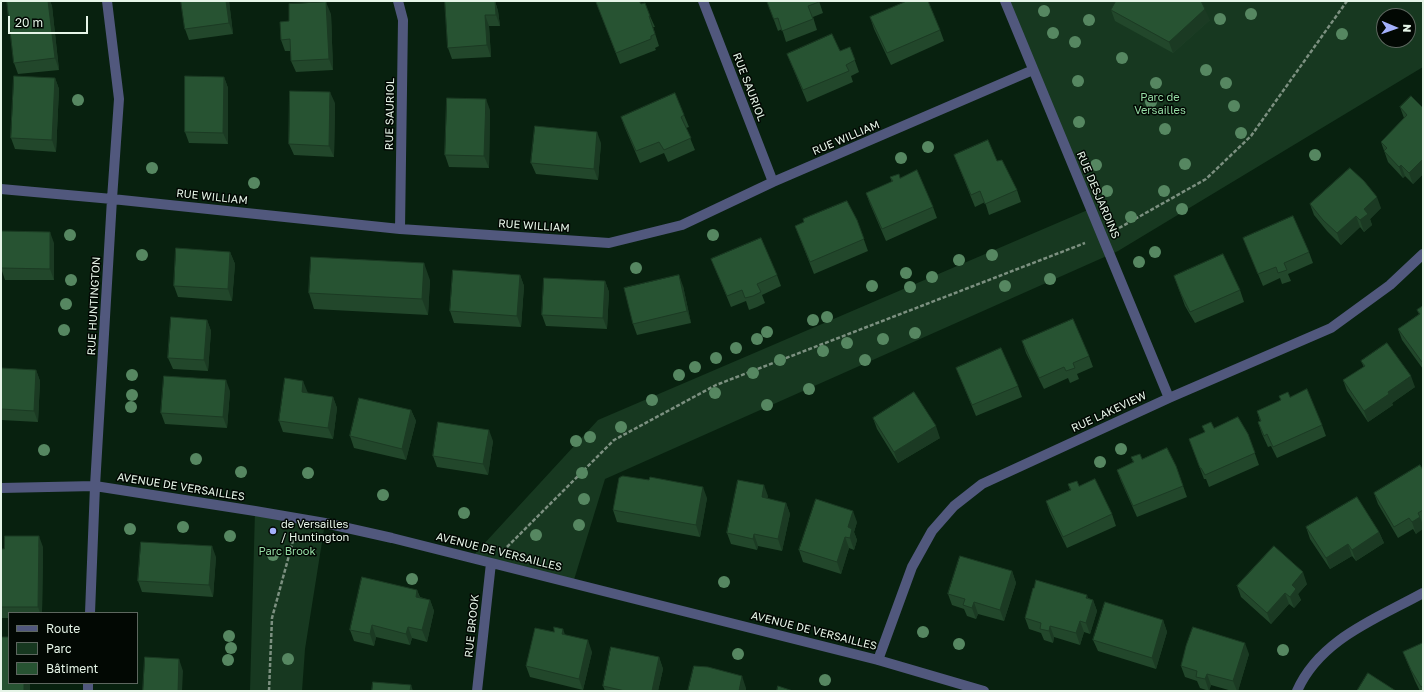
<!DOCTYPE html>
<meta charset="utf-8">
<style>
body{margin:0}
#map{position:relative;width:1424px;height:692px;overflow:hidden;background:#08210f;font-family:"Golos Text",sans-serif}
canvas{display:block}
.frame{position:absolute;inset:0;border:2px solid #e6f5e8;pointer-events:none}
.legend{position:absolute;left:8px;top:612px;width:130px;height:72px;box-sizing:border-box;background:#020803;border:1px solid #5d675f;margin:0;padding:5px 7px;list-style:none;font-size:12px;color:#e6f5e8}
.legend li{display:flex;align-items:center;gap:8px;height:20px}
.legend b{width:20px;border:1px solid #5d675f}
.north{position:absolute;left:1376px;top:8px;width:40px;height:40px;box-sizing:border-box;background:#020803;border:1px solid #5d675f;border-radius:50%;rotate:92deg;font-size:11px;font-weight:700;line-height:16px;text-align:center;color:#e6f5e8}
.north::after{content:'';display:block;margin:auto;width:14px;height:18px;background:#a4b1fc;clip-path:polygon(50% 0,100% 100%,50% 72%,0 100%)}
.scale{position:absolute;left:8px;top:16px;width:80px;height:18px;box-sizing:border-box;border:2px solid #e6f5e8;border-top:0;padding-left:5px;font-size:12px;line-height:14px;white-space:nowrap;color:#e6f5e8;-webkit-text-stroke:3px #020803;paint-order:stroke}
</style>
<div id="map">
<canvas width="1424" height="692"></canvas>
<div class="frame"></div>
<ul class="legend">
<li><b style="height:5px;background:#51587d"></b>Route</li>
<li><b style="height:11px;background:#173820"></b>Parc</li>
<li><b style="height:11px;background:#275332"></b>Bâtiment</li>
</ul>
<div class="north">N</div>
<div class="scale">20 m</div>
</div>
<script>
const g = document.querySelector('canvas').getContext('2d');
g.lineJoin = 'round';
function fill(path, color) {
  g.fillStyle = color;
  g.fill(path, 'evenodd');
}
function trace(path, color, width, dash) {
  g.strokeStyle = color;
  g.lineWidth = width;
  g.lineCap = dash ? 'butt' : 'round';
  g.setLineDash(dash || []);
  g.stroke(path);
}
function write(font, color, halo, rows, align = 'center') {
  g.font = font + ' "Golos Text",sans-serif';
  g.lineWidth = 3;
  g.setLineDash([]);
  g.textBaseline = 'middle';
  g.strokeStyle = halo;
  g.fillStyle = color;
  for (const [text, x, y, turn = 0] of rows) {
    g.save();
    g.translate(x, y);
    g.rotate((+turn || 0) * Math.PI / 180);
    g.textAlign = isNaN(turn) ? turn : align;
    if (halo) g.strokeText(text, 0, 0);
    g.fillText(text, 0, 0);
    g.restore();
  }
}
const green = new Path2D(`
 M1005,1h418v66l-305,184 -513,228 -32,104 -102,-25 127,-138 492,-211zM1384,16h24v24h-24z
 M255,511l70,12 -20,126 -3,42h-52z`);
const path = new Path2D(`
 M1119,228l87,-49 45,-43 96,-135
 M507,547l107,-107 102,-55 369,-142
 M269,691l3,-73 22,-81`);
const street = new Path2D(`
 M398,1l5,19 -3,209
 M703,1l70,181
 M1005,1l164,397
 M1,189l111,10 288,30 209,14 73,-18 91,-43 260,-112
 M1,488l94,-2 160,25 70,12 67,15 486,122 106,31
 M90,613l5,-127 17,-287 7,-100 -12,-98
 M878,660l34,-93 20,-36 22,-25 28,-22 187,-86 162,-70 59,-43 33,-31
 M88,691v-8
 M477,691l14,-128
 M1297,691c23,-52 79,-72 126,-98`);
const trees = [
 [1044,11],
 [1251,14],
 [1220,19],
 [1089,20],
 [1053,33],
 [1342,34],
 [1075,42],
 [1122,58],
 [1206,70],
 [1078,81],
 [1156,83],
 [1226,83],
 [78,100],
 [1151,102],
 [1234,106],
 [1079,122],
 [1165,129],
 [1241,133],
 [928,147],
 [1315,155],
 [901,158],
 [1185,164],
 [1096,165],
 [152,168],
 [254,183],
 [1107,191],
 [1164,191],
 [1182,209],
 [1131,217],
 [70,235],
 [713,235],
 [1155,252],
 [142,255],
 [992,255],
 [959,260],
 [1139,262],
 [636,268],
 [906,273],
 [932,277],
 [1050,279],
 [71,280],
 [872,286],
 [1005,286],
 [910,287],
 [66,304],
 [827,317],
 [813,320],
 [64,330],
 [767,332],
 [915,333],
 [757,339],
 [883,339],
 [847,343],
 [736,348],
 [823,351],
 [716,358],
 [780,360],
 [865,360],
 [695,367],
 [753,373],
 [132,375],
 [679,375],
 [809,389],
 [715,393],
 [132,395],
 [652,400],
 [767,405],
 [131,407],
 [621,427],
 [590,437],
 [576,441],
 [1121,449],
 [44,450],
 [196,459],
 [1100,462],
 [241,472],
 [308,473],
 [582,473],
 [383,495],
 [584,499],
 [464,513],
 [579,525],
 [183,527],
 [130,529],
 [536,535],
 [230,536],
 [273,555],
 [412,579],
 [724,582],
 [923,632],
 [229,636],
 [959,644],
 [231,648],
 [1283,650],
 [738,654],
 [288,659],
 [228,660],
 [825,680]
];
const wall = new Path2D(`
 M7,1h43l2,5 7,64 -41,4 -4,-11z
 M181,1h48l4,33 -44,6 -4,-11z
 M445,1h50l3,10 2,15h-11l2,31 -39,2 -4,-11z
 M767,1h52l4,12 -10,4 4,13 -31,12 -4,-13 -4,2z
 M596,2l45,2 9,12 5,11h-2l6,19 -4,2 1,2 -36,14z
 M1111,10l99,10 -37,33 -58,-32z
 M331,14l2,56 -37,2 -5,-11v-10h-6l-4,-11 8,-19z
 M870,17l70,13 4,11 -53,24 -17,-36z
 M850,47l9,25 -8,4 2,6 -46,20 -20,-48 53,-3z
 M224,77l4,11v56l-39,-1 -4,-11z
 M55,78l4,11 -3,63 -41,-3 -4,-11z
 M335,103l-1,54 -40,-2 -5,-11z
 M1400,107l23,1v66l-10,10 -8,-8 -2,2 -15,-16 -7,-20 23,-24z
 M490,110l-1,58 -40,-1 -4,-12z
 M684,115l5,12 -3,1 9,22 -27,12 -4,-9 -24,10 -15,-35 -4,-11z
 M601,143l-3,37 -62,-6 -5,-11z
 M954,155l43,6 20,29 4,12 -32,13 -4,-13 -10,5z
 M890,177l10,1 33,29 4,11 -51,23 -16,-37 -4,-11 26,-11z
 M1310,204l71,4 -11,11 2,6 -8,7 -4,-5 -19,18 -14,-14 -13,-16z
 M857,220l11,31 -54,23 -19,-48z
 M1243,238l66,14 4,11 -25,11 3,7 -9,3 -2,-6 -17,8z
 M54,243v37h-49l-4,-12z
 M230,252l5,12 -3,37 -54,-4 -4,-11z
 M711,259l66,16 4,11 -19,9 3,8 -8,4 -8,3 -3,-9 -15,6z
 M520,275l4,11 -3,41 -67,-4 -4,-12z
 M1174,276l66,14 4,12 -49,21 -10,-17z
 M430,280l-2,35 -114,-6 -5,-16z
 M605,281l4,11 -2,37 -61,-3 -4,-11z
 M683,286l8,37 -54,12 -4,-11z
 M1423,306v63l-21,-29 -4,-11 21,-15 -2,-4z
 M207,320l4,11 -3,40 -35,-2 -5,-11z
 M1022,341l67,15 4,11 -16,7 2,5 -9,4 -2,-5 -24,11 -18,-36z
 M1361,361l54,26 -23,16 1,2 -25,17 -21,-31 -4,-11 21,-13z
 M1,368l35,2 4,11 -2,41 -37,-2z
 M956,368l62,18 4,11 -46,19z
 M230,391l-3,37 -62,-4 -4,-11z
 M307,393l26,4 4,11 -4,31 -50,-7 -4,-11z
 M1279,396l11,1 32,28 4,11 -49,22 -6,-12 -3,1 -6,-13 -4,-12 2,-1 -3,-10 24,-10z
 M411,410l5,11 -10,39 -52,-12 -4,-12z
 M873,418l67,20 -42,25 -21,-34z
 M1214,428l34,6 11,31 -50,22 -3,-8h-2l-15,-40z
 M493,441l-5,34 -51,-8 -4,-11z
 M1131,457l45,9 11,31 -50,20 -16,-36 -4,-11 16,-8z
 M1423,470v53l-7,11 -3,-5 -15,9 -20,-34 -4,-11z
 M649,480l58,18 -7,39 -83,-15 -4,-12z
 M1068,484l11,2 33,28 4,12 -49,22 -17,-35 -4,-12 24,-11z
 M768,496l-1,3 19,4 4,11 -8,37 -24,-5 -1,4 -26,-6 -4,-11z
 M857,522l-3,10 3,8 -3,10 -5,-2 -8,26 -38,-12 -4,-12z
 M1306,527l73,5 5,11 -28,18 -4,-5 -22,13 -20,-30z
 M43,547l-1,66h-33v5h-8v-69z
 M216,557l-3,40 -71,-5 -4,-11z
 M1012,571l4,12 -12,38 -26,-7 -2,5 -9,-3 -3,-7 -12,-4 -4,-11z
 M1307,584l-9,10 3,6 -7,8 -5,-4 -18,20 -30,-27 -4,-11z
 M417,590l3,7 10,3 4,11 -7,31 -15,-4 -2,7 -34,-8 -2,9 -20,-5 -4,-11z
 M1088,598l5,2 4,11 -7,23 -6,-2 -4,13 -26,-8 -1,6 -9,-3 -3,-7 -12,-4 -4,-11z
 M1163,620l4,12 -11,37 -58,-18 -5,-11z
 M565,635l27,17 -9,38 -53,-13 -4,-11z
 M1423,643v48h-3l-5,-10 -12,-29z
 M1249,654l-11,37h-6l-21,-6 -2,6 -9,-3 -3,-7 -12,-4 -4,-11z
 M659,657l4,12 -5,22h-53l-2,-5z`);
const shadedWall = new Path2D(`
 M48,1h2l2,5 7,64 -4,-12z
 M226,1h3l4,33 -4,-11z
 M495,1l3,10 2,15 -4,-11z
 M326,2l5,12 2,56 -4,-11z
 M1205,9l5,11 -37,33 -4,-11z
 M485,15l4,11 2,31 -4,-12z
 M224,77l4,11v56l-5,-11z
 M55,78l4,11 -3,63 -4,-12z
 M330,92l5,11 -1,54 -5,-11z
 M486,99l4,11 -1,58 -5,-12z
 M597,132l4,11 -3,37 -4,-11z
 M1423,159v15l-10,10 -4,-11z
 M1401,165l4,11 -2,2 -4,-11z
 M1377,197l4,11 -11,11 2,6 -8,7 -4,-12 4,-11z
 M1356,216l4,11 -19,18 -4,-12z
 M50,232l4,11v37l-4,-11z
 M230,252l5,12 -3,37 -4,-12z
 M424,263l6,17 -2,35 -6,-16z
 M520,275l4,11 -3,41 -4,-11z
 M679,275l4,11 8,37 -4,-12z
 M605,281l4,11 -2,37 -4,-11z
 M207,320l4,11 -3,40 -4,-11z
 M36,370l4,11 -2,41 -4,-11z
 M1411,376l4,11 -23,16 1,2 -25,17 -4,-11 24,-19z
 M226,380l4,11 -3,37 -4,-11z
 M303,381l5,12 -6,-1z
 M333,397l4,11 -4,31 -5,-11z
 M411,410l5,11 -10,39 -4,-11z
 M936,426l4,12 -42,25 -4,-11z
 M489,430l4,11 -5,34 -5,-11z
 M764,485l4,11 -2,13 -4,-12z
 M703,487l4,11 -7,39 -4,-12z
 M786,503l4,11 -8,37 -4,-12z
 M853,511l4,11 -3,10 3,8 -3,10 -4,-12 -2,-11z
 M1420,517l3,8v4l-7,5 -4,-12z
 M1379,532l5,11 -28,18 -4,-11z
 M754,534l4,12 -1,4 -4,-11z
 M39,536l4,11 -1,66h-2l-2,-6z
 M845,537l4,11 -8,26 -4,-12z
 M1348,544l4,12 -22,13 -4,-11z
 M212,546l4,11 -3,40 -4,-12z
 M1012,571l4,12 -12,38 -4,-11z
 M1303,572l4,12 -9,10 3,6 -7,8 -4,-11 2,-12z
 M417,590l4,12 -5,-5z
 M1285,593l4,11 -18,20 -4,-11z
 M1087,595l4,11 2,-6 4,11 -7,23 -4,-11z
 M430,600l4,11 -7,31 -5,-12z
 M974,602l4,12 -2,5 -4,-11z
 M1163,620l4,12 -11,37 -4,-11z
 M1080,621l4,11 -4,13 -4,-12z
 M372,625l4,12 -2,9 -4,-12z
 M1050,626l4,11 -1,6 -4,-12z
 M408,627l4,11 -2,7 -4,-11z
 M563,629l4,11 -5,-6z
 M588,640l4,12 -9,38 -4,-11z
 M1245,643l4,11 -11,37h-1l-4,-10z
 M659,657l4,12 -5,22h-6z
 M179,659l4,12 -1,20h-4z
 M1207,674l4,11 -2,6 -4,-12z
 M742,676l4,12v3h-7z
 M24,683h6v8h-6z
 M411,685l2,6h-3z`);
const building = new Path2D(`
 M7,1h41l7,57 -41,5z
 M181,1h45l3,22 -44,6z
 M445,1h50l1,14h-11l2,30 -39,3z
 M598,1h41l2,3 4,-1 5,13h-1l6,18 -4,2v3l-35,14 -20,-51z
 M767,1h52v1l-11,4 5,13 -31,12 -4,-13 -4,1z
 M907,1h21l12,29 -53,23 -17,-36z
 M1116,1h85l4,8 -36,33 -58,-32z
 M326,2l3,57 -38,2 -1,-22 -9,1 -1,-18 9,-1v-17z
 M832,34l8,17 10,-4 5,13 -9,5 3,6 -46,19 -16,-36z
 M14,76l41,2 -3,62 -41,-2z
 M185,76l39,1 -1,56 -38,-1z
 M290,91l40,1 -1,54 -40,-2z
 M675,93l9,22 -3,2 10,21 -27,12 -5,-8 -23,9 -15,-34z
 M1411,96l12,12v51l-14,14 -8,-8 -2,2 -15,-16 3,-3 -6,-6 26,-27 -7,-8z
 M447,98l39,1 -2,57 -39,-1z
 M535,126l62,6 -3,37 -63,-6z
 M988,140l9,21 5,-1 15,30 -32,14 -5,-13 -9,4 -17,-40z
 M1350,168l14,13 13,16 -13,12 4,5 -8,6 -4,-4 -19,17 -14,-13 -13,-16z
 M917,170l16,37 -51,22 -16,-36 27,-12 -3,-4 9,-3 1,4z
 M847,201l10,19 7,19 -54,23 -15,-36 9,-4 -1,-3z
 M1293,216l16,36 -25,11 3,7 -9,3 -2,-6 -18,7 -15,-36z
 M1,231l49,1v37l-49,-1z
 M761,238l16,37 -20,9 4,8 -8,4 -8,2 -3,-8 -15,6 -16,-37z
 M176,248l54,4 -2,37 -54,-3z
 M1223,254l17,36 -50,22 -9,-18 -7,-18z
 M311,257l113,6 -2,36 -113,-6z
 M453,270l67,5 -3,41 -67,-5z
 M679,275l8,36 -54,13 -9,-36z
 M544,278l61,3 -2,37 -61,-3z
 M1423,306v55l-1,1 -24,-33 22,-15 -3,-4z
 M171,317l36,3 -3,40 -36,-2z
 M1073,319l16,37 -16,7 2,5 -9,3 -2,-4 -25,11 -17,-37z
 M1387,343l24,33 -23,16 1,2 -25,17 -21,-31 22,-14 -4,-5z
 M1001,348l17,38 -46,19 -16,-37z
 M1,368l35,2 -2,41 -33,-2z
 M164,376l62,4 -3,37 -62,-4z
 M285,378l18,3 -1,11 31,5 -5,31 -49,-7z
 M1307,389l15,36 -49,22 -6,-13 -3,2 -6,-14 3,-1 -4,-10 24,-11 -2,-4 9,-4 2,5z
 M914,392l22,34 -42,26 -21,-34z
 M359,398l52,12 -9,39 -52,-13z
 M1238,417l10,17 7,19 -50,22 -4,-7h-1l-11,-29 16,-7 -3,-6 9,-4 3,6z
 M438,422l51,8 -6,34 -50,-8z
 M1167,448l9,18 7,20 -50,20 -16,-36 17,-8 -3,-5 9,-3 2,5z
 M1420,465l3,5v40l-5,3 2,4 -8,5 -3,-4 -15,9 -20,-34z
 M623,476l26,4 1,-3 53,10 -7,38 -83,-15 6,-32z
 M1095,479l17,35 -49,23 -17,-36 25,-11 -3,-6 9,-3 2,5z
 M738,480l26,5 -2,12 24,6 -8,36 -24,-5 -1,5 -26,-6z
 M1357,497l22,35 -27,18 -4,-6 -22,14 -20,-31z
 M816,499l37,12 -5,16 4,2 -2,9 -5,-1 -8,25 -38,-12z
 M5,536h34l-1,71h-37v-58h3z
 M141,542l71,4 -3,39 -71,-4z
 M1274,546l29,26 -11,13 4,4 -6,8 -5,-4 -18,20 -30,-27z
 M960,556l52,15 -12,39 -26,-8 -2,6 -9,-3 2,-6 -17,-5z
 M362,577l55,13 -1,7 14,3 -8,30 -14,-3 -2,7 -34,-9 -2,9 -20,-4z
 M1036,580l51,15 -1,3 7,2 -7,23 -6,-2 -4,12 -26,-7 -1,5 -9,-2 1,-6 -16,-5 8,-30h1z
 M1105,602l58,18 -11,38 -59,-18z
 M554,627l9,2 -1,5 26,6 -9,39 -53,-13 9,-38 19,4z
 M1193,627l52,16 -12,38 -26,-7 -2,5 -9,-2 1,-6 -16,-5 5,-20z
 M1,637h8v46h15v8h-23z
 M1423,643v43l-2,1 -10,-17 -8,-18z
 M611,647l48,10 -7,34h-27l-22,-5z
 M145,657l34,2 -1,32h-35z
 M694,666l14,1 34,9 -3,15h-51z
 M1368,673l28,18h-39z
 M373,682l38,3 -1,6h-38z
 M778,686l15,5h-16z`);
const markers = [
 [273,531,4,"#a4b1fc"]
];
const streetNames = [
 ["RUE SAURIOL",749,87,69],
 ["RUE SAURIOL",390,114,-89],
 ["RUE WILLIAM",846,138,-23],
 ["RUE DESJARDINS",1098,195,67],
 ["RUE WILLIAM",212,197,6],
 ["RUE WILLIAM",534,226,4],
 ["RUE HUNTINGTON",94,306,-87],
 ["RUE LAKEVIEW",1109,412,-25],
 ["AVENUE DE VERSAILLES",181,487,9],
 ["AVENUE DE VERSAILLES",499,552,14],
 ["RUE BROOK",472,626,-84],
 ["AVENUE DE VERSAILLES",814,631,14]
];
const parkNames = [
 ["Parc de",1160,98],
 ["Versailles",1160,111],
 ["Parc Brook",287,552]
];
const poiNames = [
 ["de Versailles",281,525],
 ["/ Huntington",281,538]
];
fill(green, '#173820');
trace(path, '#7c9080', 2.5, [4, 2]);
trace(street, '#51587d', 10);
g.fillStyle = '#568761';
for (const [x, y] of trees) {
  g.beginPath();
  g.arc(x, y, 6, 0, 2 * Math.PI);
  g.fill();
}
fill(wall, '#22472b');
fill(shadedWall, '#1b3a23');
fill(building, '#275332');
trace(building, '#1b3a23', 1);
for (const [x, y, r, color] of markers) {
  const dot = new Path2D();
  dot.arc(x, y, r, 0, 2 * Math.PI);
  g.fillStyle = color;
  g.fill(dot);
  trace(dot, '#020803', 1.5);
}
write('11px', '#e6f5e8', '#020803', streetNames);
write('11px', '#95dba4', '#020803', parkNames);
write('11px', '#e6f5e8', '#020803', poiNames, 'left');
</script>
